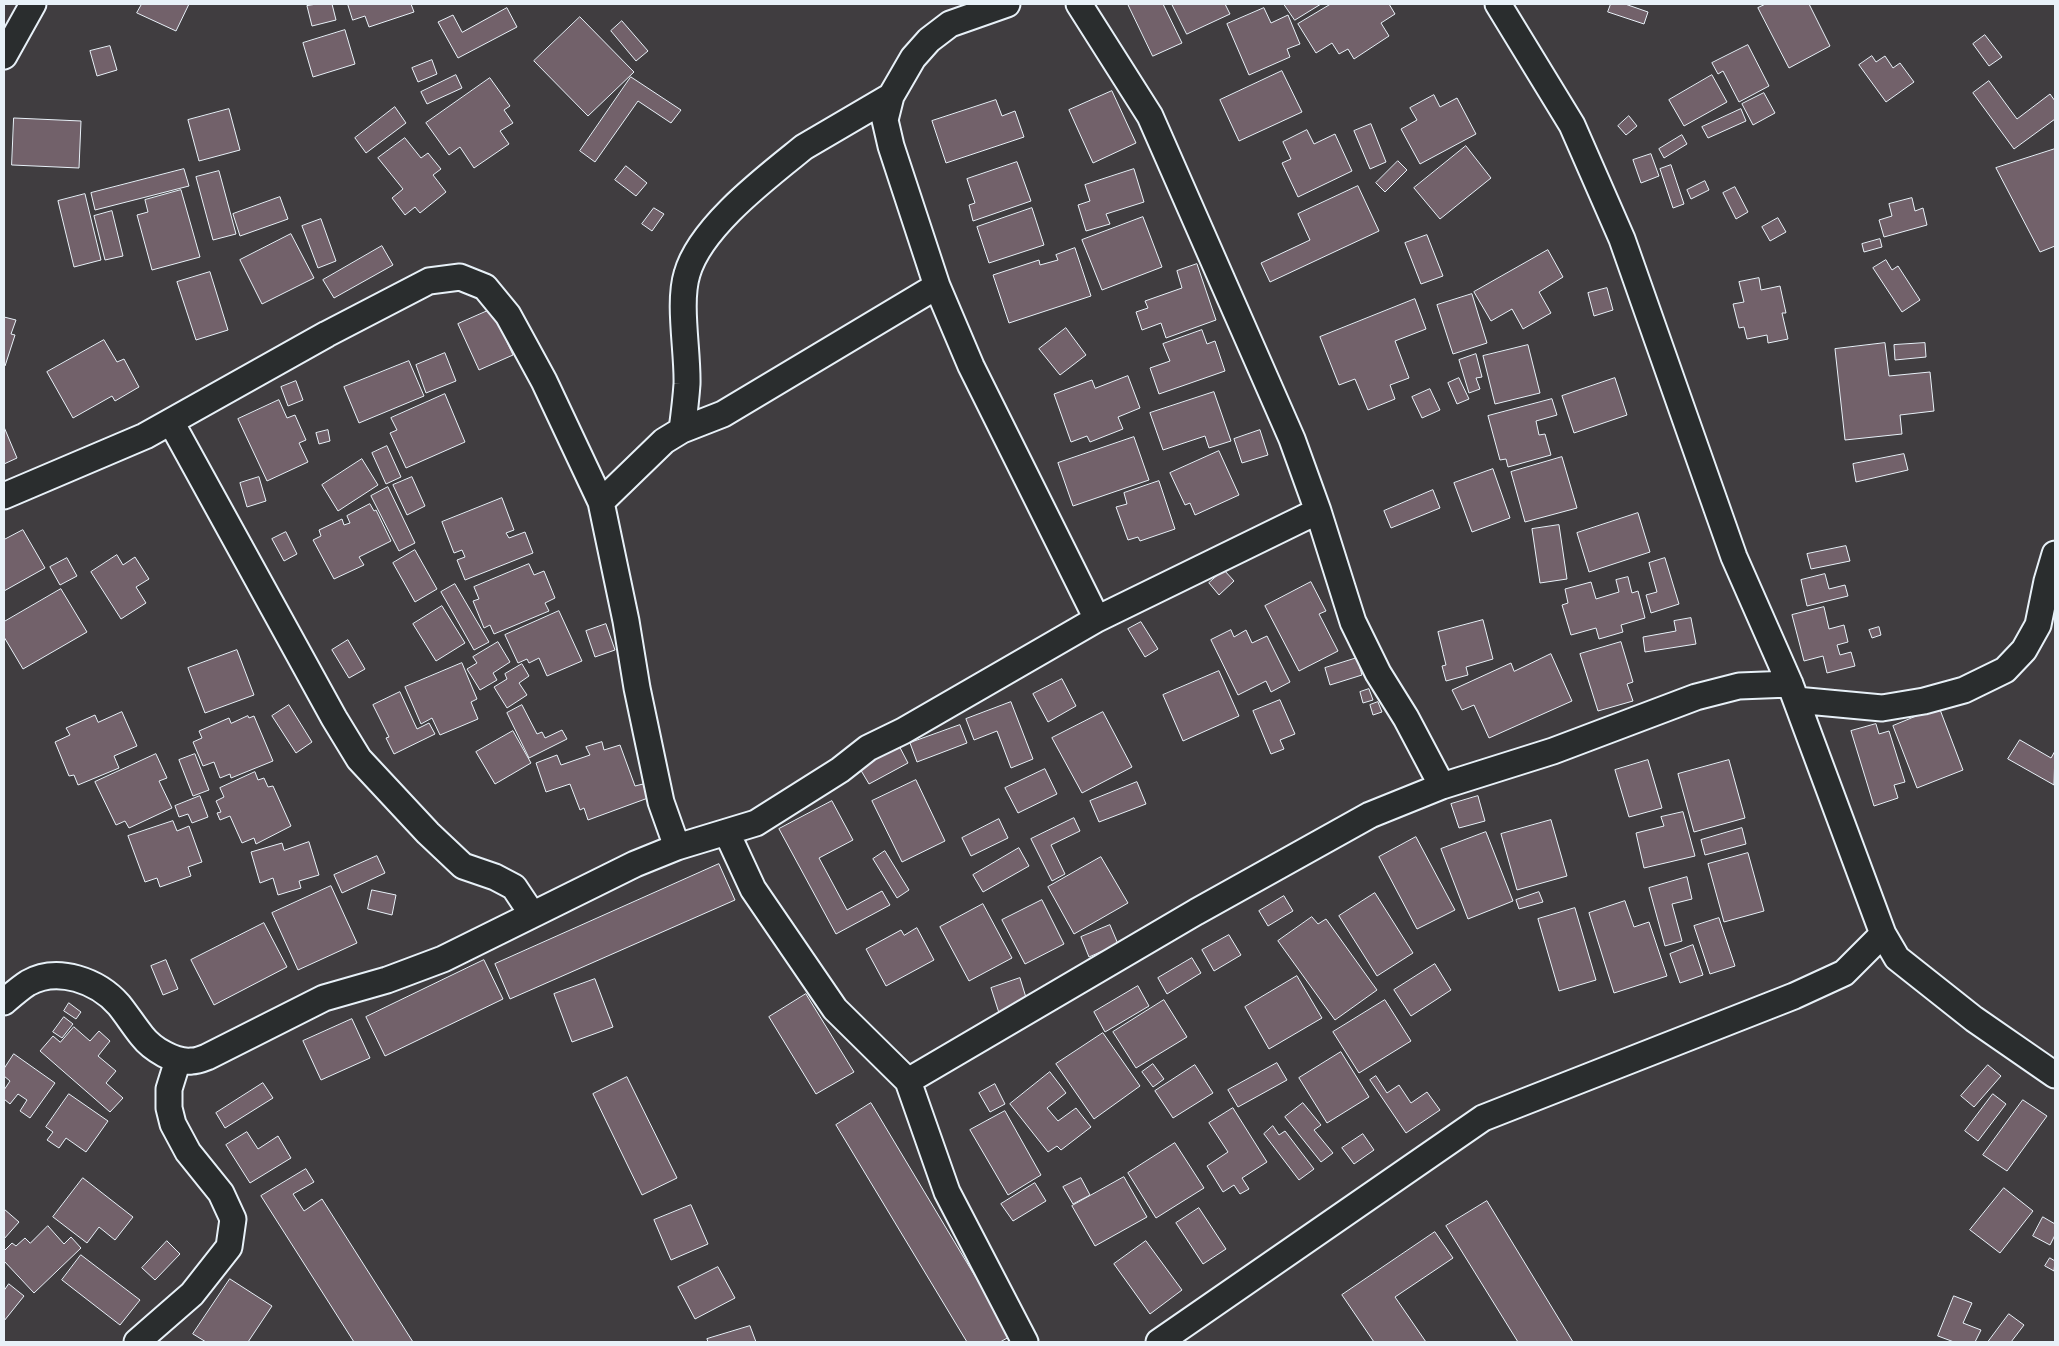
<!DOCTYPE html>
<style>
body{margin:0}
#map{position:relative;width:2059px;height:1346px;overflow:hidden;background:#403d40;font-family:Mynerve,sans-serif}
canvas{display:block}
.frame{position:absolute;inset:0;border:5px solid #e8f1f8;pointer-events:none}
</style>
<div id="map">
<canvas width="2059" height="1346"></canvas>
<div class="frame"></div>
</div>
<script>
const g = document.querySelector('canvas').getContext('2d');
g.lineJoin = 'round';
function fill(path, color) {
  g.fillStyle = color;
  g.fill(path, 'evenodd');
}
function trace(path, color, width, dash) {
  g.strokeStyle = color;
  g.lineWidth = width;
  g.lineCap = dash ? 'butt' : 'round';
  g.setLineDash(dash || []);
  g.stroke(path);
}
const building = new Path2D(`
 M142,4h47l-13,27 -39,-18z
 M317,4h15l4,16 -24,6 -5,-20z
 M348,4h63l3,8 -45,15 -4,-11 -12,4z
 M1128,4h35l19,39 -29,13z
 M1172,4h53l5,10 -43,20z
 M1284,4h37l-26,16z
 M1331,4h58l6,10 -14,9 8,13 -35,23 -6,-10 -9,5 -7,-11 -16,10 -18,-29z
 M1611,4h14l23,8 -4,12 -36,-12z
 M1766,4h43l21,42 -41,22 -31,-60z
 M507,8l10,19 -59,31 -20,-36 15,-7 9,17z
 M1264,8l7,15 17,-8 12,29 -13,5 3,8 -41,18 -22,-51z
 M580,17l54,55 -46,44 -54,-55z
 M622,21l26,30 -12,10 -25,-30z
 M345,30l10,34 -42,13 -10,-34z
 M1985,35l17,22 -13,9 -16,-22z
 M1748,45l21,41 -30,16 -16,-31 -5,3 -6,-11z
 M110,46l7,24 -20,6 -7,-25z
 M1872,56l4,6 9,-6 8,12 7,-5 14,19 -28,20 -27,-37z
 M432,60l5,14 -19,8 -6,-14z
 M1282,71l20,41 -63,29 -19,-41z
 M456,75l6,13 -35,16 -6,-12z
 M1712,75l15,27 -43,24 -15,-26z
 M631,77l50,33 -10,13 -33,-22 -43,61 -15,-11z
 M490,78l20,28 -6,4 9,13 -13,8 9,13 -35,24 -14,-21 -11,8 -23,-32z
 M1989,81l28,38 33,-25 5,7v18l-41,30 -41,-56z
 M1112,91l24,52 -43,20 -24,-53z
 M1764,93l11,20 -22,12 -11,-21z
 M1434,95l6,12 17,-9 19,36 -56,30 -19,-35 16,-9 -7,-12z
 M996,100l6,16 13,-5 9,26 -78,26 -14,-42z
 M395,107l11,16 -40,30 -11,-15z
 M229,109l11,41 -41,11 -11,-41z
 M1741,109l5,12 -38,17 -6,-11z
 M1629,116l8,10 -11,9 -8,-9z
 M14,118l67,3 -2,47 -67,-3z
 M1371,124l15,38 -16,7 -16,-38z
 M1307,130l7,14 21,-10 17,37 -54,26 -16,-34 9,-4 -8,-17z
 M1682,135l5,9 -23,14 -5,-9z
 M405,138l16,20 7,-5 13,16 -8,6 13,17 -26,21 -5,-6 -10,8 -13,-17 11,-9 -25,-31z
 M1466,146l25,32 -51,41 -26,-31z
 M2055,149v97l-15,6 -44,-84z
 M1651,154l8,22 -18,7 -8,-23z
 M1398,161l9,9 -22,22 -9,-9z
 M1017,162l14,39 -58,20 -4,-16 6,-2 -8,-24z
 M1671,165l13,39 -11,4 -13,-39z
 M626,166l21,17 -11,13 -21,-16z
 M184,169l5,17 -94,24 -4,-17z
 M1134,169l10,33 -38,12 4,10 -24,7 -8,-26 12,-4 -5,-16z
 M219,171l17,63 -23,6 -17,-63z
 M1705,181l4,9 -18,9 -4,-9z
 M1358,186l21,45 -109,51 -9,-19 49,-23 -12,-26z
 M1735,187l13,25 -12,7 -13,-26z
 M181,190l19,67 -48,13 -15,-55 11,-3 -3,-12z
 M85,194l16,66 -27,7 -16,-66z
 M280,197l8,22 -48,17 -7,-22z
 M1912,198l3,13 8,-3 4,17 -43,12 -5,-17 13,-4 -3,-12z
 M654,208l10,6 -12,17 -10,-7z
 M1032,208l12,37 -55,18 -12,-36z
 M112,211l11,45 -18,4 -11,-44z
 M1143,217l19,50 -60,23 -20,-50z
 M1778,218l8,14 -16,9 -8,-14z
 M321,219l15,42 -18,7 -16,-42z
 M291,234l23,44 -52,26 -22,-44z
 M1427,235l16,41 -22,8 -16,-41z
 M1880,239l2,8 -18,5 -2,-8z
 M382,246l11,19 -59,33 -11,-18z
 M1075,248l16,48 -82,27 -16,-48 46,-15 1,5 18,-5 -2,-5z
 M1548,250l15,27 -24,15 12,21 -28,16 -11,-20 -21,12 -17,-29z
 M1886,260l6,10 6,-4 22,34 -18,12 -29,-44z
 M1197,264l19,56 -50,18 -5,-15 -19,7 -6,-18 12,-4 -3,-7 37,-13 -5,-17z
 M210,272l18,58 -32,10 -19,-58z
 M1759,278l2,12 19,-4 6,27h-4l6,26 -20,4 -1,-8 -20,4 -3,-12 -5,1 -6,-24 11,-2 -5,-20z
 M1607,288l6,22 -19,6 -6,-23z
 M1472,294l15,49 -34,11 -16,-49z
 M1415,299l11,30 -31,12 14,37 -19,7 5,14 -27,11 -13,-31 -16,6 -19,-48z
 M492,309l21,46 -34,15 -21,-46z
 M4,317l12,3 -5,14 4,1 -10,31h-1z
 M1066,328l20,27 -26,20 -21,-26z
 M1202,330l5,14 8,-3 10,30 -66,23 -9,-26 20,-7 -7,-17z
 M104,340l13,22 7,-3 15,28 -24,14 -3,-5 -39,22 -26,-46z
 M1885,343l4,33 41,-4 4,39 -34,4 2,19 -57,6 -10,-91z
 M1925,343l1,14 -31,3 -1,-15z
 M1528,345l12,48 -45,11 -12,-48z
 M445,353l11,28 -30,12 -10,-28z
 M1476,354l6,23 -6,1 4,11 -11,4 -10,-33z
 M409,361l15,35 -65,27 -15,-36z
 M1128,376l12,32 -22,9 5,12 -33,13 -3,-6 -16,6 -17,-48 38,-14 3,8z
 M1459,378l10,21 -12,5 -9,-21z
 M1615,378l12,37 -53,18 -12,-37z
 M296,381l7,19 -15,6 -7,-19z
 M1430,389l10,21 -18,8 -10,-21z
 M1214,392l17,49 -22,7 -4,-12 -42,14 -13,-37z
 M445,394l20,48 -59,26 -16,-35 7,-3 -6,-12z
 M1552,399l5,16 -21,6 3,14 6,-1 6,21 -43,12 -2,-8 -6,1 -12,-44z
 M279,400l8,18 8,-3 11,25 -7,3 9,19 -41,19 -29,-62z
 M4,427l13,31 -13,6z
 M328,430l2,11 -11,3 -3,-11z
 M1260,430l8,25 -26,8 -8,-24z
 M1134,437l15,43 -76,26 -15,-43z
 M387,446l14,31 -15,7 -14,-31z
 M1219,451l20,44 -44,20 -5,-12 -5,2 -15,-32z
 M1904,454l4,16 -52,12 -3,-18z
 M1562,457l15,51 -52,14 -14,-50z
 M362,459l16,26 -40,26 -16,-26z
 M1493,469l17,49 -38,14 -18,-49z
 M259,477l7,24 -19,6 -7,-24z
 M412,477l13,29 -18,9 -14,-30z
 M1159,481l16,48 -35,12 -2,-4 -10,3 -12,-33 11,-3 -3,-11z
 M388,487l27,56 -16,8 -28,-55z
 M1433,490l7,18 -49,20 -7,-17z
 M502,498l12,32 -8,3 3,5 16,-6 8,21 -68,27 -8,-20 8,-3 -3,-7 -8,3 -12,-31z
 M370,504l4,7 2,-1 15,31 -32,16 5,8 -30,14 -21,-39 8,-4 -2,-6 23,-11 2,6 6,-2 -3,-7z
 M1638,513l12,39 -61,20 -12,-39z
 M1559,525l8,54 -27,4 -8,-54z
 M23,530l22,38 -41,23v-51z
 M286,532l11,22 -13,7 -12,-22z
 M1846,546l4,15 -39,8 -4,-15z
 M415,550l22,39 -22,13 -22,-39z
 M117,555l6,10 12,-8 14,22 -13,8 10,16 -25,16 -30,-47z
 M67,558l10,18 -17,9 -10,-18z
 M1665,558l14,46 -28,9 -5,-18 11,-3 -8,-29z
 M529,564l5,11 10,-4 11,27 -10,5 4,8 -55,23 -4,-9 -6,3 -11,-27 6,-2 -5,-12z
 M1224,570l10,11 -15,14 -10,-12z
 M1825,574l4,15 16,-4 3,11 -41,10 -6,-26z
 M1628,577l4,16 6,-2 7,27 -24,7 2,7 -24,7 -3,-11 -25,7 -9,-30 6,-2 -3,-14 26,-7 5,17 23,-7 -3,-12z
 M1311,582l15,29 -7,3 19,37 -39,20 -34,-65z
 M455,584l34,58 -15,8 -33,-58z
 M61,589l26,43 -64,37 -19,-32v-15z
 M442,606l23,37 -29,18 -23,-37z
 M1824,607l5,22 15,-4 4,17 -11,3 3,10 11,-3 4,14 -28,7 -4,-17 -19,5 -12,-46z
 M559,611l23,50 -35,15 -8,-18 -10,5 -2,-4 -9,4 -13,-28z
 M1691,618l5,26 -51,8 -2,-15 33,-6 -2,-10z
 M1483,620l10,39 -27,8 2,8 -22,6 -4,-15 4,-1 -8,-33z
 M1141,622l17,27 -13,8 -17,-28z
 M606,624l9,26 -20,7 -9,-26z
 M1879,627l2,8 -9,3 -3,-8z
 M1231,630l3,7 12,-7 6,13 15,-7 23,46 -19,10 -5,-11 -28,14 -27,-55z
 M348,640l17,29 -16,9 -17,-28z
 M498,642l12,20 -17,11 4,7 -17,10 -13,-21 10,-6 -4,-6z
 M1621,642l12,40 -6,2 6,17 -35,10 -18,-57z
 M237,650l17,45 -49,18 -17,-45z
 M1551,654l21,47 -83,37 -15,-33 -12,5 -10,-20 59,-27 3,8z
 M1357,658l5,17 -32,10 -5,-17z
 M462,663l15,36 -6,3 7,17 -38,16 -8,-17 -11,6 -16,-37z
 M522,664l7,12 -10,7 8,12 -20,13 -13,-21 13,-8 -2,-5z
 M1219,671l20,45 -56,25 -20,-46z
 M1062,679l14,27 -28,16 -15,-28z
 M1369,689l4,11 -10,3 -3,-11z
 M400,692l17,37 12,-6 6,11 -41,20 -8,-16 3,-1 -16,-32z
 M1280,700l15,34 -15,6 4,9 -13,5 -18,-43z
 M1011,702l22,57 -22,9 -14,-37 -23,9 -8,-21z
 M1378,702l4,10 -9,3 -3,-10z
 M289,705l23,37 -16,11 -24,-37z
 M522,705l15,29 5,-2 3,6 17,-8 5,9 -38,19 -22,-45z
 M1939,707l24,63 -46,18 -24,-62z
 M122,712l15,34 -23,10 5,12 -41,17 -4,-10 -5,1 -14,-34 15,-7 -4,-7 29,-13 3,7z
 M1103,712l29,55 -50,26 -30,-55z
 M248,716l1,2 5,-2 19,45 -42,17 -1,-4 -10,4 -6,-16 -11,4 -10,-24 9,-4 -3,-7 30,-13 2,5z
 M1876,724l3,10 10,-3 16,51 -11,3 4,13 -24,8 -23,-75z
 M960,725l7,18 -50,19 -7,-19z
 M513,731l18,32 -36,21 -19,-32z
 M896,740l12,23 -39,21 -13,-22z
 M2020,740l31,18 4,-7 -1,34 -46,-26z
 M602,742l2,8 16,-5 15,41 8,-2 5,14 -60,22 -4,-12 -4,2 -10,-26 -24,8 -10,-29 21,-8 4,10 29,-10 -4,-8z
 M156,754l11,24 -8,3 13,27 -43,20 -4,-7 -9,4 -21,-43z
 M195,754l14,36 -16,6 -14,-36z
 M1648,760l14,48 -33,9 -14,-47z
 M1729,760l16,58 -51,14 -16,-58z
 M1045,769l12,25 -39,19 -13,-25z
 M255,772l3,8 6,-2 4,9 5,-1 18,40 -35,18 -2,-6 -12,5 -12,-27 -10,4 -3,-7 4,-1 -5,-11 8,-4 -4,-9z
 M916,780l29,61 -43,21 -30,-61z
 M1137,782l9,22 -47,18 -9,-21z
 M200,796l8,21 -16,6 -4,-9 -9,3 -4,-11z
 M1478,796l7,25 -26,7 -8,-24z
 M832,801l21,39 -34,18 28,52 35,-19 8,14 -54,29 -57,-105z
 M1683,812l12,44 -51,12 -8,-35 28,-7 -3,-9z
 M1074,818l6,13 -29,14 14,29 -13,7 -21,-42z
 M999,819l9,19 -37,18 -9,-18z
 M1551,820l16,56 -50,14 -16,-56z
 M173,821l4,10 12,-5 13,36 -14,5 3,9 -31,11 -3,-9 -12,4 -17,-46z
 M1742,828l4,16 -41,11 -4,-15z
 M1486,832l27,69 -45,18 -27,-70z
 M1416,837l39,73 -38,19 -38,-72z
 M309,842l10,33 -20,6 2,7 -23,7 -5,-17 -13,5 -9,-31 31,-9 2,7z
 M1019,848l10,18 -46,26 -10,-17z
 M885,851l24,39 -12,8 -24,-39z
 M1748,853l16,58 -40,11 -16,-58z
 M377,856l8,17 -43,20 -8,-18z
 M1101,857l27,46 -54,31 -26,-47z
 M719,864l16,36 -225,99 -15,-35z
 M1687,877l5,22 -20,5 10,37 -17,5 -16,-58z
 M331,886l26,57 -59,27 -26,-57z
 M372,890l24,5 -4,20 -24,-6z
 M1539,892l4,10 -24,7 -3,-9z
 M1375,893l38,60 -36,23 -38,-60z
 M1284,896l9,15 -25,15 -9,-15z
 M1042,900l22,44 -39,20 -23,-44z
 M1625,901l9,26 15,-5 18,54 -53,17 -25,-80z
 M983,904l29,54 -43,23 -29,-54z
 M1575,908l21,72 -37,11 -21,-72z
 M1312,917l6,7 8,-5 51,71 -42,30 -57,-79z
 M1719,918l16,48 -25,8 -16,-48z
 M264,923l23,44 -73,38 -23,-45z
 M1110,925l8,19 -29,13 -8,-20z
 M917,928l17,32 -48,26 -20,-37 35,-19 3,5z
 M1229,935l12,20 -27,16 -12,-21z
 M1693,945l10,30 -23,8 -10,-29z
 M1192,958l9,15 -34,21 -9,-16z
 M166,960l12,29 -15,6 -12,-29z
 M484,960l19,39 -118,57 -19,-39z
 M1435,964l16,26 -40,26 -17,-26z
 M1297,976l25,42 -53,31 -24,-42z
 M1020,978l8,26 -29,9 -8,-25z
 M595,979l18,48 -41,15 -18,-48z
 M1138,986l11,20 -44,26 -11,-20z
 M806,994l48,78 -38,22 -47,-77z
 M1164,1000l23,37 -51,31 -23,-36z
 M1385,1000l26,41 -52,32 -26,-41z
 M69,1003l12,9 -5,7 -12,-8z
 M64,1017l9,7 -11,14 -9,-6z
 M352,1019l18,39 -49,22 -18,-39z
 M74,1027l16,14 9,-10 11,10 -12,15 18,15 -10,12 17,15 -13,14 -70,-61 13,-15 7,6z
 M1103,1033l37,53 -46,33 -38,-55z
 M1341,1052l28,45 -42,26 -28,-45z
 M14,1054l41,29 -25,35 -10,-7 7,-11 -9,-6 -8,10 -6,-5v-9l6,-9 -6,-5v-7z
 M1277,1063l10,17 -49,27 -10,-17z
 M1153,1064l11,15 -11,8 -11,-15z
 M1195,1065l18,28 -40,25 -18,-27z
 M1988,1065l13,11 -27,31 -13,-11z
 M1050,1072l16,21 -19,15 11,13 18,-13 15,19 -30,23 -4,-4 -9,6 -38,-48z
 M1376,1076l11,17 12,-8 12,18 16,-11 13,18 -34,23 -36,-53z
 M627,1077l50,101 -35,17 -49,-101z
 M263,1083l10,15 -48,30 -9,-15z
 M995,1084l10,20 -15,8 -11,-19z
 M69,1094l39,27 -22,31 -20,-14 -7,10 -12,-8 6,-8 -7,-5z
 M1993,1094l13,10 -28,37 -13,-10z
 M2023,1100l24,16 -40,55 -24,-16z
 M871,1103l140,233 -11,6h-33l-131,-217z
 M1303,1103l18,22 -7,5 19,23 -12,9 -36,-45z
 M1233,1108l34,54 -25,16 7,11 -9,5 -6,-9 -11,7 -16,-26 21,-14 -19,-29z
 M1005,1111l36,64 -33,20 -38,-65z
 M1273,1126l6,9 6,-4 29,38 -15,11 -35,-46z
 M247,1132l11,17 20,-13 13,22 -41,25 -24,-38z
 M1363,1134l11,16 -20,14 -12,-16z
 M1175,1143l29,45 -48,30 -28,-45z
 M306,1169l8,13 -21,12 11,17 18,-12 91,143h-59l-93,-146z
 M1124,1177l23,40 -52,29 -23,-40z
 M83,1178l50,39 -18,23 -16,-13 -12,16 -34,-26z
 M1081,1178l9,17 -17,9 -10,-17z
 M1035,1183l11,18 -33,20 -12,-17z
 M2004,1188l29,23 -33,42 -30,-23z
 M1487,1201l86,141h-55l-72,-116z
 M691,1205l17,39 -37,16 -17,-40z
 M1199,1208l27,41 -23,15 -27,-41z
 M4,1209l15,13 -15,17z
 M2043,1217l12,7v11l-5,10 -17,-9z
 M48,1226l16,18 7,-7 10,11 -47,45 -30,-32v-10l8,-8 4,3 9,-8 5,5z
 M1435,1232l18,26 -58,39 31,45h-52l-32,-47z
 M167,1241l13,13 -25,26 -13,-12z
 M1146,1241l36,49 -32,24 -36,-50z
 M81,1255l59,45 -20,25 -58,-45z
 M2050,1258l5,3 -1,10 -9,-5z
 M718,1267l17,31 -40,21 -17,-32z
 M230,1279l42,27 -24,36h-42l-13,-8z
 M9,1284l15,12 -20,25v-30z
 M1954,1296l18,7 -9,20 18,7 -6,12h-21l-16,-6z
 M2009,1314l15,11 -13,17h-23z
 M750,1326l6,16h-48l-1,-3z`);
const minor = new Path2D(`
 M1007,4l-57,20 -21,16 -16,18 -22,38 -6,24 6,26 46,140 34,80 126,253
 M1079,4l71,112 142,323 26,72 35,111 25,51 28,45 36,68
 M1498,4l74,121 50,114 112,318 56,127 93,250 14,24 77,61 81,56
 M4,56l29,-52
 M171,422l163,296 25,41 69,74 35,33 32,11 19,10 18,27
 M682,430c2,-15 4,-31 5,-46 1,-32 -9,-81 0,-110 13,-47 80,-97 117,-127l87,-51
 M4,496l141,-60 182,-102 102,-53 31,-4 25,10 23,28 36,66 57,121 25,119 11,67 24,114 16,45
 M601,502l63,-61 18,-11 41,-16 214,-128
 M1796,700l86,8 42,-7 40,-11 41,-20 19,-20 14,-25 9,-44 8,-27
 M727,833l26,56 82,120 73,72 39,111 78,150
 M4,1002c7,-6 16,-14 24,-19 30,-17 70,-2 91,22 8,10 15,21 23,31 10,13 33,27 50,25 5,0 10,-2 15,-4l117,-59 63,-18 56,-21 192,-95 42,-17 79,-24 84,-53 28,-22 35,-17 194,-112 221,-108
 M908,1081l288,-169 174,-97 72,-29 111,-35 143,-54 43,-11 51,-2
 M137,1342l55,-48 37,-47 4,-28 -12,-26 -33,-41 -15,-28 -4,-16v-19l9,-29
 M1159,1342l324,-224 311,-122 50,-23 39,-39`);
fill(building, '#72616a');
trace(building, '#e8f1f8', 1);
trace(minor, '#e8f1f8', 29);
trace(minor, '#2a2d2e', 25);
</script>
